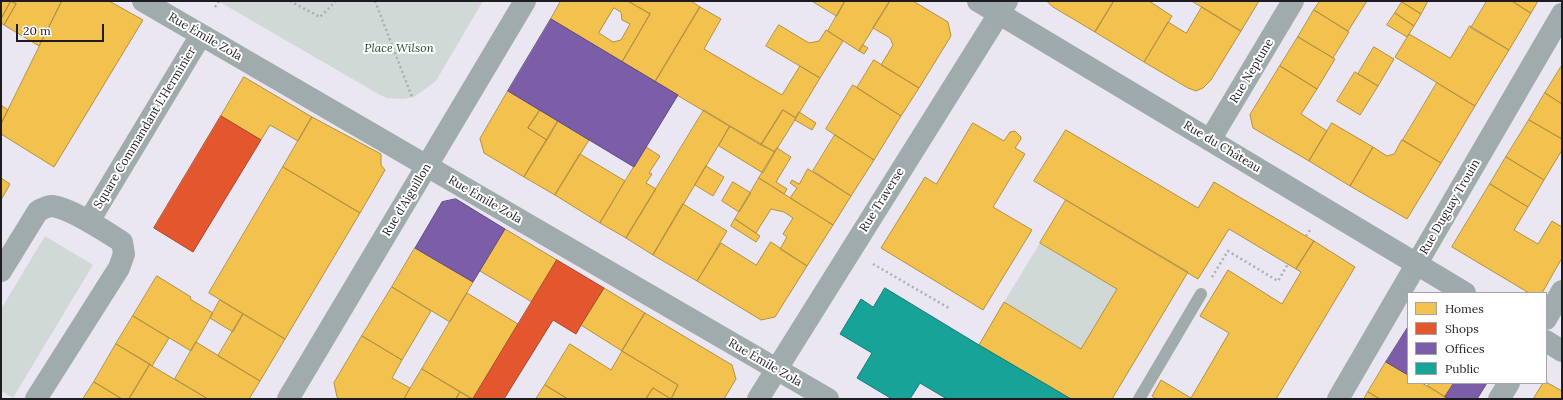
<!DOCTYPE html>
<meta charset="utf-8">
<style>
body{margin:0}
#map{position:relative;width:1563px;height:400px;overflow:hidden;background:#eae7f2;font-family:Lora,serif}
canvas{display:block}
.frame{position:absolute;inset:0;border:2px solid #1e1c23;pointer-events:none}
.legend{position:absolute;left:1407px;top:292px;width:140px;height:92px;box-sizing:border-box;background:#fff;border:1px solid #a5a4a7;margin:0;padding:5px 7px;list-style:none;font-size:12px;color:#1e1c23}
.legend li{display:flex;align-items:center;gap:8px;height:20px}
.legend b{width:20px;border:1px solid #a5a4a7}
.scale{position:absolute;left:16px;top:24px;width:88px;height:18px;box-sizing:border-box;border:2px solid #1e1c23;border-top:0;padding-left:5px;font-size:12px;line-height:14px;white-space:nowrap;color:#1e1c23;-webkit-text-stroke:3px #fff;paint-order:stroke}
</style>
<div id="map">
<canvas width="1563" height="400"></canvas>
<div class="frame"></div>
<ul class="legend">
<li><b style="height:11px;background:#f2c14e"></b>Homes</li>
<li><b style="height:11px;background:#e4572e"></b>Shops</li>
<li><b style="height:11px;background:#7b5ea7"></b>Offices</li>
<li><b style="height:11px;background:#17a398"></b>Public</li>
</ul>
<div class="scale">20 m</div>
</div>
<script>
const g = document.querySelector('canvas').getContext('2d');
g.lineJoin = 'round';
function fill(path, color) {
  g.fillStyle = color;
  g.fill(path, 'evenodd');
}
function trace(path, color, width, dash) {
  g.strokeStyle = color;
  g.lineWidth = width;
  g.lineCap = dash ? 'butt' : 'round';
  g.setLineDash(dash || []);
  g.stroke(path);
}
function write(font, color, halo, rows, align = 'center') {
  g.font = font + ' Lora,serif';
  g.lineWidth = 4;
  g.setLineDash([]);
  g.textBaseline = 'middle';
  g.strokeStyle = halo;
  g.fillStyle = color;
  for (const [text, x, y, turn = 0] of rows) {
    g.save();
    g.translate(x, y);
    g.rotate((+turn || 0) * Math.PI / 180);
    g.textAlign = isNaN(turn) ? turn : align;
    if (halo) g.strokeText(text, 0, 0);
    g.fillText(text, 0, 0);
    g.restore();
  }
}
const green = new Path2D(`
 M218,1h265l-47,80 -22,16 -10,2 -17,-1 -7,-3z
 M45,236l48,29 -80,133 -12,-7v-82z
 M1040,243l77,46 -36,60 -77,-47z`);
const homes = new Path2D(`
 M1,1h10l-10,18z
 M11,1h51l-23,45 -35,-21 12,-21z
 M11,1l5,3 -12,21 -3,-2v-4z
 M62,1h47l34,19 -89,147 -53,-33v-10z
 M561,1h67l22,13 -28,48 -71,-43zM614,8l7,4 1,8 8,4 -9,16 -8,2 -14,-9z
 M628,1h63l9,6 -45,75 -33,-20 28,-48z
 M812,1h33l-8,15z
 M845,1h45l-31,50 -31,-20z
 M890,1h23l35,21 3,14 -32,52 -38,-23 12,-20 -3,-7 -17,-10z
 M1047,1h67l-19,31 -42,-25z
 M1114,1h35l23,15 -28,46 -49,-30z
 M1192,1h67l-18,30z
 M1320,1h47l-19,30 -34,-21z
 M1402,1h26l-7,13 -19,-12z
 M1487,1h25l19,12 -22,37 -38,-22z
 M1512,1h26l-7,12z
 M1402,2l19,12 -7,12 -19,-13z
 M700,7l21,12 -17,30 78,46 18,-29 20,12 -24,40 -13,-8 -22,35 -106,-63z
 M1202,7l39,24 -30,49 -8,8 -7,3 -8,-3 -44,-26 24,-40 18,11z
 M1314,10l35,22 -16,26 -35,-21z
 M1395,13l19,13 -7,11 -20,-12z
 M779,25l30,18 10,-2 7,-11 17,11 -23,37 -54,-32z
 M1470,26l39,24 -34,56 -80,-49 14,-23 41,24z
 M1298,37l37,22 -18,30 -37,-23z
 M863,45l5,3 -4,6 -5,-3z
 M1374,47l20,12 -16,27 -20,-12z
 M874,60l45,28 -18,28 -44,-28z
 M1280,66l37,23 -16,25 26,17 -18,30 -56,-33 -3,-13z
 M1561,67l1,1v36l-17,-11z
 M1355,72l23,14 -18,29 -23,-14z
 M244,77l68,40 -14,24 -28,-16 -9,15 -40,-24z
 M1437,83l38,23 -34,57 -38,-23z
 M853,85l48,31 -27,44 -48,-31z
 M508,91l32,19 -12,18 19,12 -23,37 -40,-24 -4,-14z
 M1545,93l17,11v35l-33,-19z
 M1,105l7,5 -7,14z
 M540,110l18,11 -11,19 -19,-12z
 M704,110l26,16 -77,129 -27,-17z
 M783,110l13,8 -21,34 -14,-7z
 M799,112l17,11 -4,7 -17,-10z
 M312,117l69,37v11l4,5 -25,43 -77,-46z
 M1529,120l33,19v11l-18,30 -38,-23z
 M558,121l31,19 -34,55 -31,-18z
 M973,123l31,18 6,-9 5,-1 6,6v2l-6,9 10,6 -32,53 39,23 -49,80 -102,-62 44,-71 11,7z
 M1332,123l41,24 -23,39 -41,-25z
 M730,126l45,26 -12,21 -44,-27z
 M1066,130l132,78 16,-26 100,59 -18,28 -67,-40 -31,50 -164,-98z
 M835,135l39,25 -23,36 -38,-25z
 M1402,140l39,23 -34,56 -57,-33 23,-39 14,9 7,-2z
 M646,147l14,9 -11,17 3,1 -6,9 10,6 -30,49 -26,-15z
 M777,148l14,9 -15,25 11,7 -3,5 -25,-16z
 M580,154l45,27 -25,42 -45,-28z
 M1506,157l38,23 -16,27 -38,-23z
 M706,166l18,11 -11,19 -18,-11z
 M283,167l77,46 -75,126 -76,-46z
 M808,169l43,27 -18,29 -43,-27 7,-10 -7,-5 2,-3 7,4z
 M1,178l9,6 -9,16z
 M759,178l74,47 -26,41 -27,-17 7,-12 -4,-3 10,-16 -9,-6 -13,-3 -15,24 -21,-14z
 M733,182l18,11 -12,19 -17,-11z
 M1490,184l38,23 -14,23 24,14 14,-23 10,6v31l-20,35h-13l-77,-46z
 M1066,200l122,72 -76,127h-41l-92,-54 25,-43 77,47 36,-60 -77,-46z
 M683,204l44,27 -30,50 -44,-26z
 M735,219l25,17 -4,6 -25,-16z
 M505,229l52,31 -25,42 -52,-31z
 M1314,241l41,26 -79,132h-119l-5,-3 9,-16 30,18 38,-65 -29,-17 28,-46 54,34 19,-32 -5,-3z
 M771,242l36,24 -32,51 -14,3 -64,-39 24,-38 35,22z
 M415,248l58,34 -23,40 -58,-35z
 M157,276l34,21 -1,2 23,14 -22,38 -58,-35z
 M392,287l39,24 -29,49 -40,-24z
 M604,288l41,25 -23,38 -41,-26z
 M467,293l51,31 -45,75 -51,-30z
 M220,300l23,14 -10,18 -23,-14z
 M645,313l87,52 4,14 -12,20h-53l7,-14 -56,-34z
 M243,314l42,25 -25,42 -42,-25z
 M133,316l36,22 -17,28 -36,-22z
 M362,336l40,24 -10,18 18,10 -6,11h-64l-3,-2 -3,-14z
 M196,342l64,39 -11,18h-41l-33,-20z
 M116,344l34,20 -21,35h-7l-28,-17z
 M570,344l41,26 11,-19 56,34 -7,14 -18,-11 -7,11h-78l-23,-14z
 M1386,362l22,13v8h14l27,16h-69l-12,-7z
 M150,364l2,2 56,33h-79z
 M422,369l38,23 -4,7h-52z
 M94,382l28,17h-39z
 M1546,382l16,9v8h-29l10,-16h3z
 M1430,383h24l-9,14 -17,-11z
 M545,385l23,14h-32z
 M653,388l18,11h-25z
 M460,392l10,6v1h-14z
 M1368,392l12,7h-16z`);
const shops = new Path2D(`
 M221,116l40,24 -68,112 -39,-24z
 M557,260l47,28 -23,37 -5,9 -23,-14 -49,79h-31z`);
const offices = new Path2D(`
 M551,19l127,76 -44,72 -126,-76z
 M456,199l49,30 -32,53 -58,-34 27,-46z
 M1408,327v48l-22,-13z
 M1454,383h33l-10,16h-28l-4,-2z`);
const public = new Path2D(`
 M885,288l94,57 92,54h-124l-27,-16 -10,16h-18l-35,-21 15,-25 -32,-19 21,-35 12,8z`);
const path = new Path2D(`
 M290,1l30,16 16,-16
 M375,1l37,96
 M215,7l4,-6
 M1306,236l4,-6
 M873,264l76,44
 M1212,277l16,-26 50,30 10,-17`);
const service = new Path2D(`
 M1139,399l62,-105`);
const minor = new Path2D(`
 M143,1l685,398
 M1210,140l83,-139
 M89,221l112,-186
 M1,271l37,-60c4,-2 9,-5 14,-5 19,2 54,26 70,36l2,12 -5,14 -83,131
 M1546,319l16,-28
 M288,399l237,-398
 M758,399l249,-398
 M1338,399l224,-385
 M1499,399l10,-16`);
const secondary = new Path2D(`
 M978,1l487,292
 M1546,341l16,10`);
const streetNames = [
 ["Rue Émile Zola",205,37,30],
 ["Rue Neptune",1252,71,-59],
 ["Square Commandant L'Herminier",145,128,-59],
 ["Rue du Château",1222,147,31],
 ["Rue d'Aiguillon",407,200,-59],
 ["Rue Émile Zola",485,200,30],
 ["Rue Traverse",882,200,-58],
 ["Rue Duguay Trouin",1450,207,-60],
 ["Rue Émile Zola",765,363,30]
];
const parkNames = [
 ["Place Wilson",399,49]
];
fill(green, '#d1d9d6');
fill(homes, '#f2c14e');
trace(homes, '#b29041', 1);
fill(shops, '#e4572e');
trace(shops, '#a9452b', 1);
fill(offices, '#7b5ea7');
trace(offices, '#5f4a7f', 1);
fill(public, '#17a398');
trace(public, '#197a75', 1);
trace(path, '#a9afb1', 2.5, [2, 3]);
trace(service, '#9facab', 12);
trace(minor, '#9facab', 22);
trace(secondary, '#9eaaab', 22);
write('12px', '#1e1c23', '#fff', streetNames);
write('italic 12px', '#1f4827', '#fff', parkNames);
</script>
